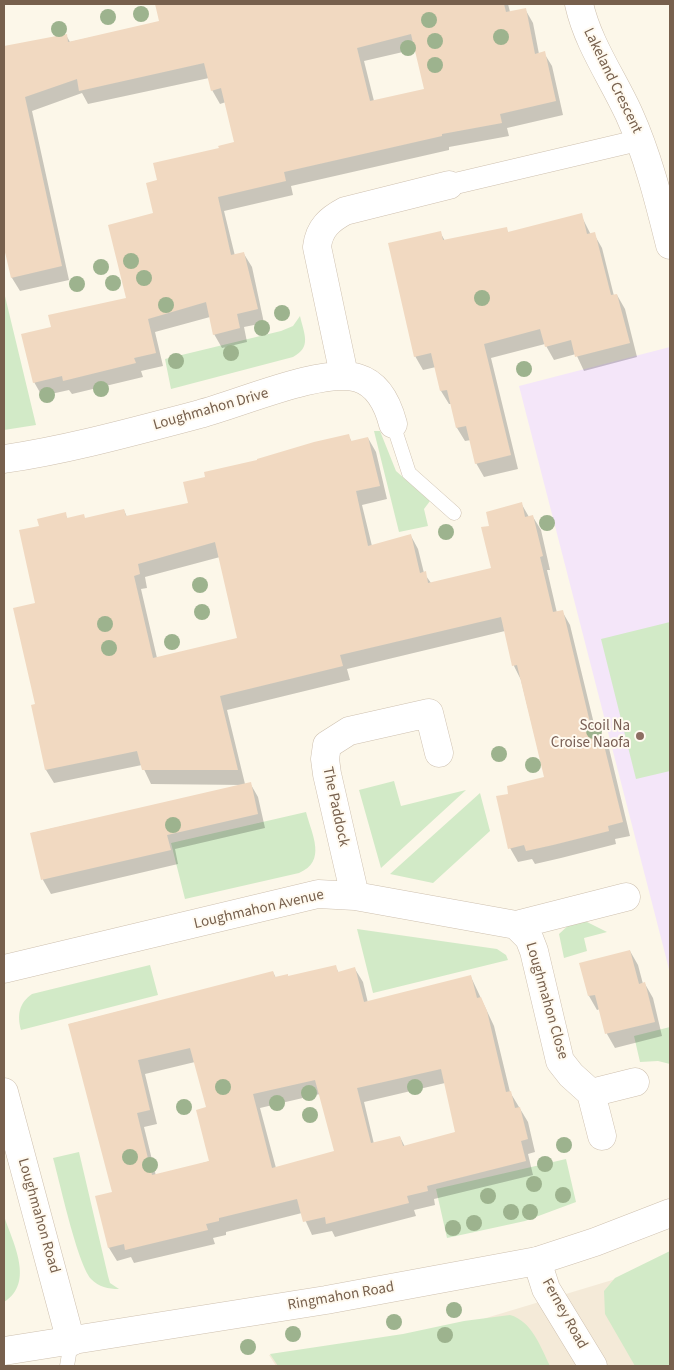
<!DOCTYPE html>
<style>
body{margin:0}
#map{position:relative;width:674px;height:1370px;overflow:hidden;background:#fcf7e9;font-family:"Source Sans 3",sans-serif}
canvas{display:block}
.frame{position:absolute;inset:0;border:5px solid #77604d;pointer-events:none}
</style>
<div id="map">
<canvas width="674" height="1370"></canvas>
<div class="frame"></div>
</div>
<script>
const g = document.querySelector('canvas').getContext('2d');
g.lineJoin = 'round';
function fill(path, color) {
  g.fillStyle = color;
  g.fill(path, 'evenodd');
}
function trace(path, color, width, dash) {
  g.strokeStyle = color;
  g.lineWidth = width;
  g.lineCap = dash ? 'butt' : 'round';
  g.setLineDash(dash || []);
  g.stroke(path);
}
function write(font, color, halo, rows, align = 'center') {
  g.font = font + ' "Source Sans 3",sans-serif';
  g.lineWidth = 4;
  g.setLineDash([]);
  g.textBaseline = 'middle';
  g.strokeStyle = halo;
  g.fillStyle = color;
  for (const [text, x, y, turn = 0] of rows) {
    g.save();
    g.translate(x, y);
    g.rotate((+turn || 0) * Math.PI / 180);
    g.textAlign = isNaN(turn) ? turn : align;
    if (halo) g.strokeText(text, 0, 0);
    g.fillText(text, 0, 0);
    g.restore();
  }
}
const residential = new Path2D(`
 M619,1278l51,88h-394l-7,-11 164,-21z`);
const education = new Path2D(`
 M670,347v626l-151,-587z`);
const green = new Path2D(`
 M4,292l32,133 -32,5z
 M300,316c4,18 12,31 -7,41l-122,32 -6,-30 116,-28 12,-5z
 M374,431h6l16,40 34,30 -6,8 4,17 -29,6z
 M670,622v149l-34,8 -35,-140z
 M394,781l7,25 65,-16 -85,78 -22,-78z
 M480,793l10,38 -57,52 -43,-9z
 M306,812c6,23 21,49 -7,61l-114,26 -14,-56z
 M585,921l22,11 -23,6 3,13 -23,7 -5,-24 13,-12z
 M357,929l140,20 9,6 2,5 -135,33z
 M150,965l8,30 -137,35c-4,-15 -2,-27 11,-36z
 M670,1027v37l-12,-3 -18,1 -6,-26z
 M79,1152l29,124 2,7 9,6c-11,0 -20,-2 -28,-10 -14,-17 -31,-96 -38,-121z
 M566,1159l10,43 -51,19 -78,17 -11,-49z
 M4,1216c9,27 31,67 0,86z
 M670,1251v115h-35l-30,-52 -1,-23 11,-13z
 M510,1315c22,6 31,33 40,51h-272l-8,-12 133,-20 61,-13z`);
const shadow = new Path2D(`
 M156,4h352l2,8 15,-3 8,14 6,31 5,-1 8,13 11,49 -56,13 2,8 -60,11v3l-158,36 2,9 -69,16 11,45 9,-2 8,13 12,56 -20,4 3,15 -25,6 -8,-14 -4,-17 -55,15 8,34 -22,5 2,6 -71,17 -3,-4 -27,6 -8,-14 18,-54 75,-29 27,-85 4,-33 77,-38 -9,-41 -6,2 -8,-14 -3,-12 -121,26 -6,-11 -50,18 37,169 -49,11 -8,-13 -8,-36v-195l62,-12 4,7 90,-20zM416,49l9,41 -51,11 -10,-40z
 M581,215l10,20 3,-1 8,14 12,48 3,-1 8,14 12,48 -53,14 -8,-17 -22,6 -9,-16 -54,14 27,111 -34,8 -8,-14 -5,-23 -6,1 -8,-13 -6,-24h-2l-8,-13 -5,-24 -13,3 -8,-14 25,-124 5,9 61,-12 3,4z
 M348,435l4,7 16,-4 8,14 11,47 -25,6 10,41 39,-10 7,13 6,24 7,10 61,-14 -2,-43 31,-23 8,14h4l8,13 9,40h-3l10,43 5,-2 8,14 26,107 4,-1 8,13 22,92 -15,3 1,5 -55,14 -26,6 -3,-5 -14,3 -8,-14v-54l35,-16 -24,-98 -7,-14 -9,-35 -158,38 3,11 -123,30 18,74 5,-1 8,14 7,31 -90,21 3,15 -127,30 -8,-14 -11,-47 211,-48 -92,-1 -9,-19 -88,18 -8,-13 -10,-65v-101l4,-77 25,-13 3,5h18l38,-9 3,7 63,-13 69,-43zM220,557l19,82 -82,19 -16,-69 6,-1 -2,-11z
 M630,951l8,14 5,19h2l8,14 9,38 -47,12 -8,-14 -7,-25 -3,1 -8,-14 -8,-32z
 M335,966l4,7 16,-4 8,13 5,21 103,-26 23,49 16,66 18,30 7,30 -7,2 5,21 -99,24 1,6 -21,5 2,6 -81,21 -3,-6 -20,4 -10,-22 -76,19v3l-13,3 2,6 -81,19 -3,-6 -14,4 -8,-13 5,-55 -44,-169 203,-52 3,6h13zM195,1062l12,46 3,53 -54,15 -12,-49 13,-3 -12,-50zM445,1083l12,49 -52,15 -5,-10 -26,7 -10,-42zM320,1094l16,58 -60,16 -16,-60z`);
const building = new Path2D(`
 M155,4h349l2,8 20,-4 9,46 10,-3 11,50 -56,13 2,9 -60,11v2l-158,36 2,9 -68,16 13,58 13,-3 14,57 -21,5 3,14 -27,7 -7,-33 -58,17 8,34 -22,5 2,5 -73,18 -1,-5 -29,7 -12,-49 30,-7 -3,-12 78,-17 -18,-73 45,-12 -7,-30 11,-3 -4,-17 66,-15 -1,-2 16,-4 -13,-54 -10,3 -7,-28 -125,28 -2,-12 -52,18 37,169 -51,12 -7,-30v-202l63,-12 1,8 91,-21zM411,34l13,55 -54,12 -13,-53z
 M582,213l5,21 8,-2 16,63 6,-1 13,49 -55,14 -4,-17 -26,7 -5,-18 -56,15 27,111 -36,9 -9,-38 -10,2 -9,-38 -7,1 -9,-38 -17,4 -26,-114 53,-12 2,9 64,-13 1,5z
 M349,434l2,7 17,-4 12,49 -24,5 12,55 43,-12 9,39 6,-2 2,12 63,-15 -10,-41 8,-1 -3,-14 36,-10 3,15 8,-2 10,41 -3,1 13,55 10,-2 29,121 8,-2 23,93 -15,4 1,5 -56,14 -27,6 -2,-6 -16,4 -12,-53 12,-2 -1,-8 37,-9 -27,-112 -5,1 -11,-49 -161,38 3,11 -123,30 18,74h-96l-5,-19 -92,19 -14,-65 4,-1 -22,-96 22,-5 -16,-73 20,-4 -2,-7 29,-7 1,6 17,-4 1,4 39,-9 2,7 62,-13 -5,-21 22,-5 -1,-5 53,-12v-1l57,-17zM215,542l22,96 -84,20 -19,-82 6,-2 -2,-10z
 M251,782l7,32 -91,21 4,15 -130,30 -11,-47z
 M630,950l9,34 6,-2 10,40 -50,12 -10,-39 -7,1 -9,-33z
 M336,965l2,7 17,-5 9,35 107,-27 6,23 4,-1 6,14 19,81 5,-1 4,17 5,-1 8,32 -7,2 5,20 -99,25 1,5 -21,5 2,7 -83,21 -1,-7 -22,5 -6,-23 -78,19v3l-13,3 2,6 -83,20 -1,-6 -16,4 -13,-52 17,-4 -44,-168 205,-53 2,6 13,-3v2zM190,1048l16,59 -10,3 13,51 -57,14 -15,-62 13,-3 -12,-50zM441,1069l14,63 -52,14 -3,-10 -29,7 -14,-55zM315,1080l19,71 -62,17 -19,-74z`);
const service = new Path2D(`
 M393,424l16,49 45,40
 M67,1366l4,-24`);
const pedestrian = new Path2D(`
 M449,185l191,-45`);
const minor = new Path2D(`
 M579,4c9,40 33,73 50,110 19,42 30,87 41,131
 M344,375l-27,-128c2,-19 13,-28 28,-36l104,-26
 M4,459c67,-10 131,-28 196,-45 39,-10 123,-47 158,-36 20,6 30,27 35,46
 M355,896l-28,-122 -2,-15 2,-14 22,-14 80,-18 10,40
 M4,969l314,-75 37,2 161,29
 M4,1092l67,250
 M591,1093l44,-11
 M602,1136l-11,-43 -20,-18 -11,-14 -26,-110 -5,-13 -13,-13 110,-28
 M537,1261l9,28 47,77`);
const tertiary = new Path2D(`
 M4,1351l322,-51 211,-39 58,-19 75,-29`);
const trees = [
 [141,14],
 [108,17],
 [429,20],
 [59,29],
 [501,37],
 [435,41],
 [408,48],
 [435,65],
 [131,261],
 [101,267],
 [144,278],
 [113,283],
 [77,284],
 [482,298],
 [166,305],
 [282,313],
 [262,328],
 [231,353],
 [176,361],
 [524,369],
 [101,389],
 [47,395],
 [547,523],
 [446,532],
 [200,585],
 [202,612],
 [105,624],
 [172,642],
 [109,648],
 [594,731],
 [499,754],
 [533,765],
 [173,825],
 [223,1087],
 [415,1087],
 [309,1093],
 [277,1103],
 [184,1107],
 [310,1115],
 [564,1145],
 [130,1157],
 [545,1164],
 [150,1165],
 [534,1184],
 [563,1195],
 [488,1196],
 [511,1212],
 [530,1212],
 [474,1223],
 [453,1228],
 [454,1310],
 [394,1322],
 [293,1334],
 [445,1335],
 [248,1347]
];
const markers = [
 [640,736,5,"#8d6e63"]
];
const streetNames = [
 ["Lakeland Crescent",612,81,64],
 ["Loughmahon Drive",211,410,-16],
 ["The Paddock",335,807,78],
 ["Loughmahon Avenue",259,910,-13],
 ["Loughmahon Close",546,1001,74],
 ["Loughmahon Road",38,1216,74],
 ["Ringmahon Road",341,1297,-10],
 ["Ferney Road",564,1314,61]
];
const educationNames = [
 ["Scoil Na",630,727],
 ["Croise Naofa",630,744]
];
fill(residential, '#f4ead8');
fill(education, '#f4e6f9');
fill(green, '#d2eac7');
fill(shadow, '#0003');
fill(building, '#f1d9c1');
trace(service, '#cec0af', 15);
trace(pedestrian, '#cec0af', 22);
trace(minor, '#cec0af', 29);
trace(tertiary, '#cec0af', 29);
trace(service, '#fff', 14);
trace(pedestrian, '#fff', 21);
trace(minor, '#fff', 28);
trace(tertiary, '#fff', 28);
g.fillStyle = '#9db38e';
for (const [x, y] of trees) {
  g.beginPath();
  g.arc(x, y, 8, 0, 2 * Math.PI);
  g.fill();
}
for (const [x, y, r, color] of markers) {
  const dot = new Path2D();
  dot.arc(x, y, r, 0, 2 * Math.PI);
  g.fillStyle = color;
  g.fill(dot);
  trace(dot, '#fffaf0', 2);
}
write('15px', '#77604d', '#fffaf0', streetNames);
write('15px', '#785e54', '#fffaf0', educationNames, 'right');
</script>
